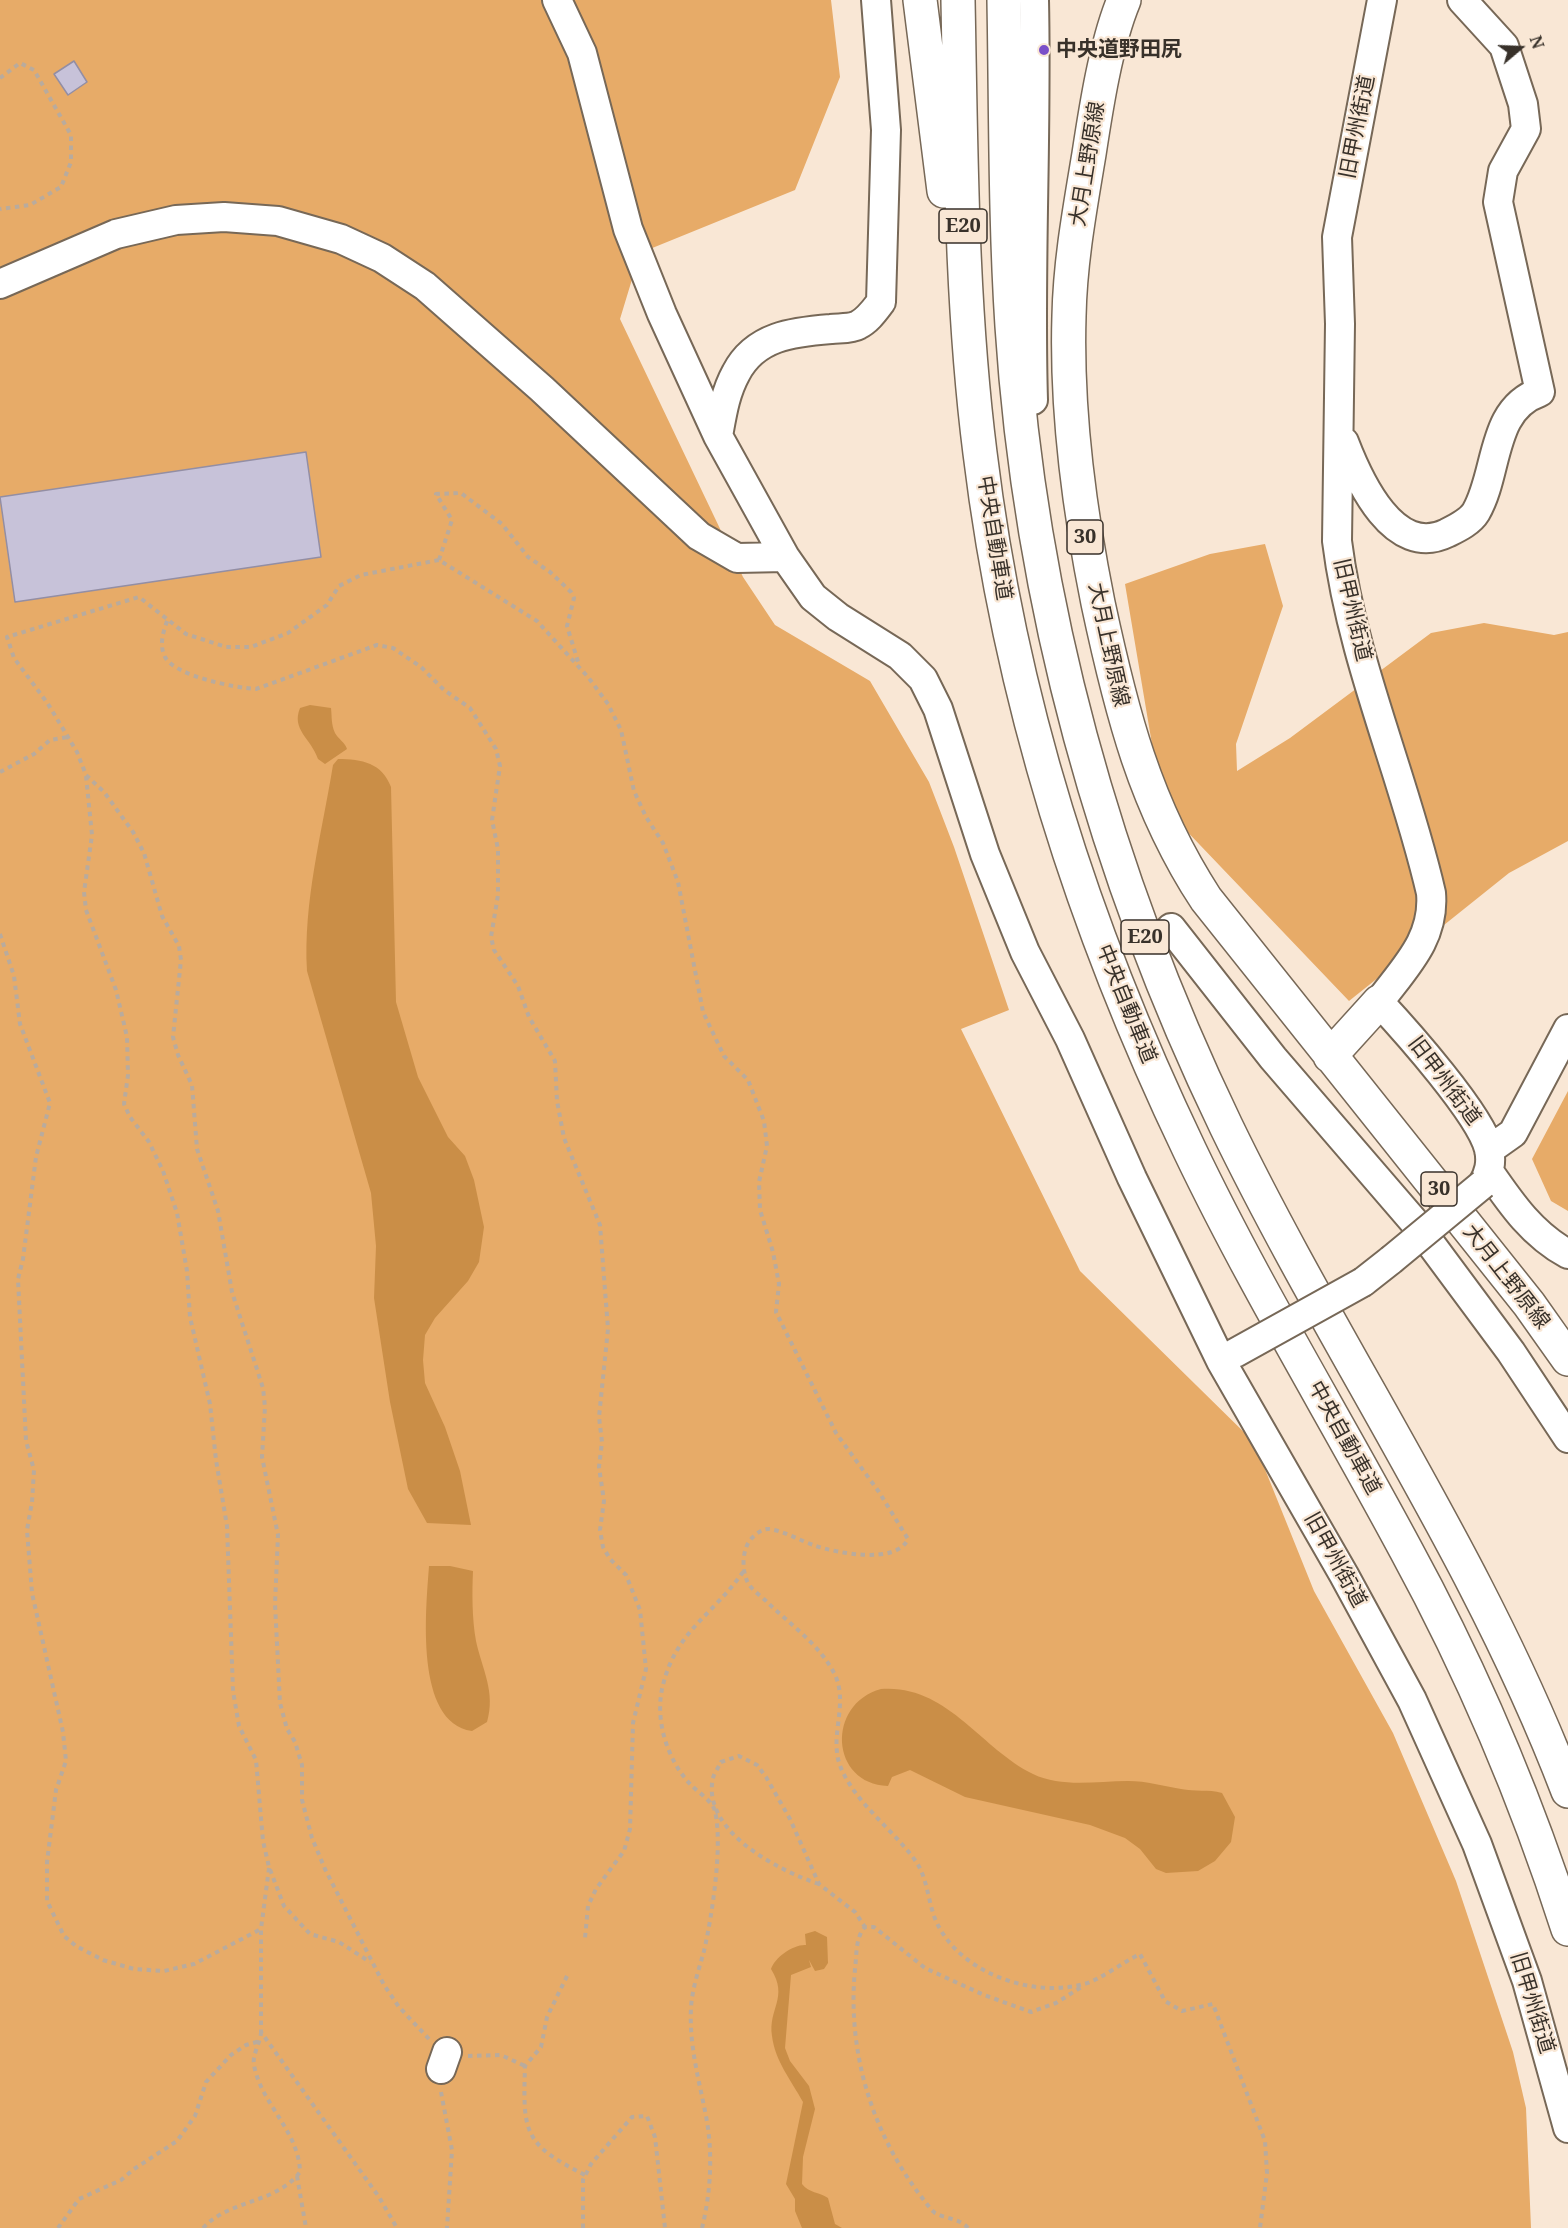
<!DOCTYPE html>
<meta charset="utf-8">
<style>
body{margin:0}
#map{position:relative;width:1568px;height:2228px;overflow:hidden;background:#f9e7d5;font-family:"Noto Serif",serif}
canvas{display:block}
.north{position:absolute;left:1490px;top:18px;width:60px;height:60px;-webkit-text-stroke:4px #f9e7d5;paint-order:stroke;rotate:71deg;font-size:16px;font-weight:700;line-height:24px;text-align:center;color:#38312a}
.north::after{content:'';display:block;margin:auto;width:21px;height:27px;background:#38312a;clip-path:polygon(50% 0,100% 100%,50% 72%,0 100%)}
</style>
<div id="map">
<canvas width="1568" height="2228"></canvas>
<div class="north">N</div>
</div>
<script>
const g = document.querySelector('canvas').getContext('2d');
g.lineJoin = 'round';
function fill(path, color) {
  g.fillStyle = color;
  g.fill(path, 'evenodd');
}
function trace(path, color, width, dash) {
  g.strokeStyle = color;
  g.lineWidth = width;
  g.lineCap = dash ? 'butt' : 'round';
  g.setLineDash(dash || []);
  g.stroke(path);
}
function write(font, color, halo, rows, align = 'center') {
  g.font = font + ' "Noto Serif","Noto Sans JP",serif';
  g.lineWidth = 4.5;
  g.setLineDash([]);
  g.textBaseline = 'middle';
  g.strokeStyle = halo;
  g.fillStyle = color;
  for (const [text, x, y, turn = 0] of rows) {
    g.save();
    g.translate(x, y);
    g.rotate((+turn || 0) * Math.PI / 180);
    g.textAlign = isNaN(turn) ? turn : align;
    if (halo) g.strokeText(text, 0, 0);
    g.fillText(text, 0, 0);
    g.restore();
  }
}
const green = new Path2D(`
 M0,0h831l9,77 -45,113 -155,63 -20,66 123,258 32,48 95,56 59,101 25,65 55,163 -48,19 119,242 174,171 60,149 79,142 63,148 57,171 13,56 5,120h-1531z
 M1265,544l18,62 -47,138 1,27 53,-33 141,-105 53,-10 70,12 14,-3v209l-59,32 -160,128 -171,-179 -23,-60 -30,-178 85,-30z
 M1568,1091v120l-17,-10 -19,-42z`);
const water = new Path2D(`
 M310,705l21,3c1,9 0,16 4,25 3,6 10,9 12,16l-22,15 -7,-5c-7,-21 -27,-29 -18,-51z
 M338,759c24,0 44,4 53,28l5,215 22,75 30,60 17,19 9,24 10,47 -5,35 -11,19 -33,37 -10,17 -2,25 2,23 20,44 15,44 11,54 -44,-2 -19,-34 -18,-87 -16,-104 2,-52 -5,-53 -64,-222c-4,-69 15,-138 26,-206z
 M429,1566h21l23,5c-1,21 -1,48 3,70 6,28 20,51 11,81l-15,9c-58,-8 -46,-123 -43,-165z
 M881,1689c66,-5 99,59 152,85 29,14 63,7 95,7 19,0 35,5 53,8 14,3 27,0 41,4l13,24 -4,25 -16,19 -17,10 -32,2 -10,-4 -16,-20 -15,-11 -35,-13 -125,-28 -55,-27 -18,7 -4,9c-58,-2 -62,-82 -7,-97z
 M815,1931l12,6 1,26 -4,6 -9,2 -6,-11 2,7 -20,8 -6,73 5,13 19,25 6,23 -12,48 -1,27c7,9 17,8 26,14l7,26 7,4h-40l-7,-17v-12l-9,-15 17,-82c-12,-22 -28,-41 -31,-66 -4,-28 17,-38 -1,-67 4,-12 23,-25 35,-24l-1,-11z`);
const building = new Path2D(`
 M74,61l13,21 -19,13 -14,-21z
 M306,452l15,105 -306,45 -15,-105z`);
const path = new Path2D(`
 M0,78l20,-15 14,7 37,65v27l-10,25 -31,18 -30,4
 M439,560l13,-40 -16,-26 25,-1 41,31 26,33 22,15 21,20 3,6 -7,28 12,39
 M167,621c-4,12 -8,24 -2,36 10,19 71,31 91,32l121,-44 16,3 28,19 23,23 26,18 26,41 4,17 -8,54 6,29v46l-7,42 3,13 24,36 11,31 26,44 2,40 7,37 36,87 8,104 -9,88 3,25 -3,25 5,34 -4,29 3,17 7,12 16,16 14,35 6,59 -13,54 -3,106 -6,22 -28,38 -8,17 -3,32
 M0,772l34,-18 16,-14 18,-3
 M86,776l6,59 -8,57 2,18 30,80 11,47 1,38 -4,29 6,13 19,25 14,29 14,42 10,58 3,46 20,87 6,56 11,66 6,165 6,35 17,34 7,81 6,26 15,39 26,28 29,8 31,20
 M0,934l14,42 6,48 30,79 -14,54 -13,102 -5,20 8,162 8,29 -2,32 -5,28 5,63 31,139 3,29 -10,29 -9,72v39l17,35 12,10 27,14 31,9 30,2 30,-7 67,-35
 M269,1868l-8,61v103l118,165 18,31
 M819,1884c-40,-13 -118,-53 -106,-106 1,-5 6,-11 8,-16l18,-6 18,9 9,12 24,42 29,65 36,28 10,15
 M567,1976l-20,41 -6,30 -16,19c-2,66 -2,78 60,109
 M429,2039l-30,-32 -15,-22 -59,-116 -13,-31 -10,-38v-35l-7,-23 -8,-13 -7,-26 -5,-99 3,-69 -16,-78 3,-50 -2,-19 -31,-96 -14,-81 -21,-62 -5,-64 -14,-30 -5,-18 8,-77 -2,-14 -17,-30 -18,-63 -11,-21 -29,-40 -18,-17 -9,-23 -29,-48 -34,-46 -7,-21 132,-40 47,37 40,13h25l37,-14 39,-28 12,-19 22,-11 78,-15 98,61 51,56 20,27 13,26 13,61 12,26 17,26 15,39 25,130 21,44 24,24 16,41 3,25 -8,36 1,28 13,42 6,32 -3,28 60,121 43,59 29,47c-12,26 -70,14 -92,7 -15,-5 -32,-15 -47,-17 -9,-1 -21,11 -23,19 -4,11 -3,25 2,35 4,7 13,13 19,19 23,22 54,44 68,73 14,30 -7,63 6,93 15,36 54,63 76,95 12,19 11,45 22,64 25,47 94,71 145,57 14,-3 41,-23 56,-30l25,47 17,10 31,-7 52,137 2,32 -7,55
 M468,2056l33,-1 24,11
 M441,2092l11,58 -5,78
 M297,2176l9,52
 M58,2228l21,-29 42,-19 13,-11 43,-28 18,-25 11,-34 25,-27 15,-10 14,-4
 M203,2228c27,-29 73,-24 97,-56 -1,-41 -39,-68 -46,-107 -2,-9 6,-22 7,-32
 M583,2228v-48l8,-16 41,-47 15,-1 8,21 10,91
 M702,2228c9,-36 11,-76 4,-112 -7,-36 -17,-71 -15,-108 1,-19 8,-39 13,-57 8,-35 19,-105 11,-140 -2,-9 -17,-19 -24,-26 -24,-25 -37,-66 -28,-100 13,-54 51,-71 80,-113
 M968,2228c-9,-10 -22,-9 -33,-15 -4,-3 -8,-9 -12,-14 -51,-65 -76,-147 -68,-230 2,-14 0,-31 10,-42h9l51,41 59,27 47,17 25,-9 27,-17`);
const minor = new Path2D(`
 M557,0l25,53 46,176 34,85 56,122 67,121 28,40 25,20 62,39 23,23 15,30 47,145 40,98 45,87 62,139 89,183 123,214 68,125 65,144 50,137 41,147
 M1382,0l-45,237 3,87 -3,217c15,121 67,234 94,352 4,46 -26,74 -52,109 27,29 101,112 110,147 3,14 0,24 -6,35
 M0,284l116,-50 60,-14 48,-3 54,4 63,18 41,19 43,28 117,103 157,147 38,22 48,-1
 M1033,400c-4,-133 4,-267 1,-400
 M718,436c4,-22 7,-43 18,-63 19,-37 57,-41 95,-44 8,-1 20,0 27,-4 10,-5 16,-14 23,-23l5,-172 -10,-130
 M1344,442c15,39 50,117 103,91 10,-5 23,-11 29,-21 23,-40 14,-103 64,-120l-42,-190 5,-31 23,-42 -3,-25 -19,-58 -42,-46
 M1171,928l102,130 143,166 95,128 57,86
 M1489,1150l24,-17 55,-104
 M1490,1173c22,32 43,62 78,81
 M1363,1282l28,-22
 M441,2069l6,-17`);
const major = new Path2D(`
 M1124,0c-18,43 -28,108 -35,154 -9,54 -19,108 -20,162 -3,96 10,193 29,287 23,108 47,203 108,296l323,405 39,55
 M1330,1056l49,-54`);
const highway = new Path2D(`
 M920,0l24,191
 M958,0c3,151 3,303 22,453 30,246 103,475 210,698 65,136 145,266 216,399 66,121 120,248 162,379
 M1004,0c2,108 1,218 8,326 18,279 93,549 214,800 109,225 253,431 342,665`);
const minorBridge = new Path2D(`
 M1391,1260l92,-76
 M1235,1353l128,-71`);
const markers = [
 [1044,50,6,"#7a50c9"]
];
const shields = [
 [963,226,48],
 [1085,537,36],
 [1145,937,48],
 [1439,1189,36]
];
const shieldNames = [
 ["E20",963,226],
 ["30",1085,537],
 ["E20",1145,937],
 ["30",1439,1189]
];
const poiNames = [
 ["中央道野田尻",1056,50]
];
const streetNames = [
 ["旧甲州街道",1358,127,-79],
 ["大月上野原線",1088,164,-81],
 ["中央自動車道",994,538,81],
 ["旧甲州街道",1352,610,77],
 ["大月上野原線",1108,645,78],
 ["中央自動車道",1126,1004,68],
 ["旧甲州街道",1444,1081,53],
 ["大月上野原線",1506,1277,52],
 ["中央自動車道",1344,1438,61],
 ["旧甲州街道",1335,1560,61],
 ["旧甲州街道",1532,2003,73]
];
fill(green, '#e7ab68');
fill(water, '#ca8e47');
fill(building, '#c7c2d9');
trace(building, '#938ea4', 1.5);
trace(minor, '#776857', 32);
trace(major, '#776857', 36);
trace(highway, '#776857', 36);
trace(path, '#b9ab9d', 4, [4.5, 4.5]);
trace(minor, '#fff', 28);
trace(major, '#fff', 33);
trace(highway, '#fff', 33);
trace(minorBridge, '#776857', 32, []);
trace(minorBridge, '#fff', 28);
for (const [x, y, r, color] of markers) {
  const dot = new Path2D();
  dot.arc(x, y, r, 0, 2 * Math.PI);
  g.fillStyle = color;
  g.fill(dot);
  trace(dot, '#f9e7d5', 2);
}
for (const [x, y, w] of shields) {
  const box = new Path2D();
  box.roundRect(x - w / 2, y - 17, w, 34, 4.5);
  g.fillStyle = '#f9e7d5';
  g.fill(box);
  trace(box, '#38312a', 1.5);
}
write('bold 20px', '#38312a', null, shieldNames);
write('bold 21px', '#38312a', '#f9e7d5', poiNames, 'left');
write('21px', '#38312a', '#f9e7d5', streetNames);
</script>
